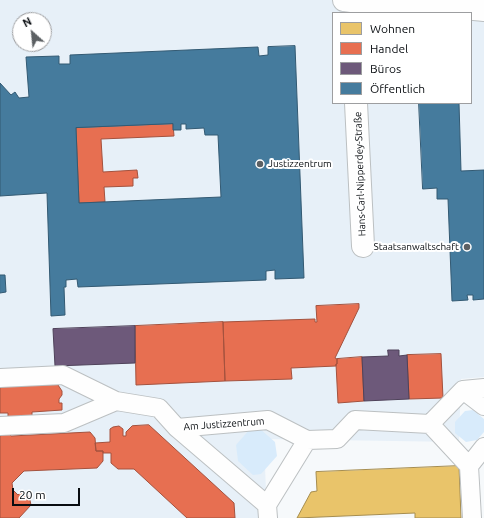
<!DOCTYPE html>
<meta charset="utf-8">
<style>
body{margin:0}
#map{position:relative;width:484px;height:518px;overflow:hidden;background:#f6f9fb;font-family:Ubuntu,sans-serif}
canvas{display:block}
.legend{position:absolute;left:332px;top:12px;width:140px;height:92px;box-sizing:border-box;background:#fff;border:1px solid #9d9ea0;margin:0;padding:5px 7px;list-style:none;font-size:12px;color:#090d11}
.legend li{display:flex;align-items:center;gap:8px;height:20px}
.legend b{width:20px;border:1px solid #9d9ea0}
.north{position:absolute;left:12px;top:12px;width:40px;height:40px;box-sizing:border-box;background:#fff;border:1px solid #9d9ea0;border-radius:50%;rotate:333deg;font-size:11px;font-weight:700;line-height:16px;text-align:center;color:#090d11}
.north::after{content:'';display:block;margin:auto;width:14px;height:18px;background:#5c6063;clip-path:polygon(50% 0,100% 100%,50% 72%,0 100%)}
.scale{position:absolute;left:12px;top:488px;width:68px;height:18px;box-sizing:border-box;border:2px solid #090d11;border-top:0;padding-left:5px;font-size:12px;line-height:14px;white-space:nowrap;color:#090d11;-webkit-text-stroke:3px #fff;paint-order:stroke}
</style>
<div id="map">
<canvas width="484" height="518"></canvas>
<ul class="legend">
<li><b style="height:11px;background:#e9c46a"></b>Wohnen</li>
<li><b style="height:11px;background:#e76f51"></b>Handel</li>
<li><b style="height:11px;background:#6d597a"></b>Büros</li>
<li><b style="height:11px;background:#457b9d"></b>Öffentlich</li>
</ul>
<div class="north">N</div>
<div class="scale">20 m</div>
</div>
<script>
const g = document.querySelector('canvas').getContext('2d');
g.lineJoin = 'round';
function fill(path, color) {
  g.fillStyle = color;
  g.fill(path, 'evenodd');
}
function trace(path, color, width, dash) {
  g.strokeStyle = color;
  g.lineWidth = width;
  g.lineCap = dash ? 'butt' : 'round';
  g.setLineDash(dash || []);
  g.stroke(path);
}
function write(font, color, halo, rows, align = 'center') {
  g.font = font + ' Ubuntu,sans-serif';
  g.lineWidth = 4;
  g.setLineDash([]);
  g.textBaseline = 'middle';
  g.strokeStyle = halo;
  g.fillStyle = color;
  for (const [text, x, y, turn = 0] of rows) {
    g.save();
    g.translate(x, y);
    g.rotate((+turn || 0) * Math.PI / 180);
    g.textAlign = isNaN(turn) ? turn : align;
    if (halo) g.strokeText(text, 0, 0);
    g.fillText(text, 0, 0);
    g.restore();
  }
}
const built = new Path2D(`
 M0,0h484v377l-23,2 -2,63 -195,-3 3,79h-267zM333,13h138v90h-138zM20,20h24v24h-24z`);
const green = new Path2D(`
 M473,410l11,9v13l-7,8 -11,2 -11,-9v-11l10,-11z
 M250,429h10l15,13 2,14 -16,18 -8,1 -15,-14 -2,-16z`);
const homes = new Path2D(`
 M459,466l2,52h-46v-5l-118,5 14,-26 6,-1 -1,-19z`);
const shops = new Path2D(`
 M173,124l1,12 -73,3 2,33 34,-2 1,8h-5v8l-29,1 1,15 -26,1 -3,-75z
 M359,304v4l-24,50 2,1v5h-1v2l-45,2 1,11 -67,2 -2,-59 92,-3v3h2l-1,-16z
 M223,322l2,59 -89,4 -1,-59z
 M441,354l2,44 -34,1 -2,-44z
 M362,357l2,44 -26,2 -2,-39h1v-5z
 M58,385l4,6v4l-3,4v4h3v7l-30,2v4l-24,1v-4h-8v-26z
 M149,425l85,78 1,15h-48l-53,-49h-16l-7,-6v-10h-8v-2h-7l-1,-8 15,-1v-13l3,-2 6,-1 4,3v7h3v-4l6,-6z
 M8,432l3,4 79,-4 5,6 1,13h7v10l-6,7 -73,3 -12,12 1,7 5,5 5,-5 6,6 2,9 -12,13h-19v-85z`);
const offices = new Path2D(`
 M135,326v37l-80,3 -2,-37z
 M388,350h11v6l8,-1 2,44 -45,2 -2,-44 26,-1z`);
const public = new Path2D(`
 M295,46l9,232 -29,1v-9l-9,1v9l-188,7 -1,-8 -11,1v7h-2l1,28 -14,1 -4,-123 -47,3v-113l11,12 4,-3 4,6 10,-1 -3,-40 33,-1v8h11v-9l188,-8 1,9 9,-1v-8zM173,124v6h8v-6h5v5l18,-1 1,7h13l3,62 -142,6 -3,-75z
 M419,103h40l2,68 23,-1v129l-11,1v-5h-6l1,5 -16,1 -4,-102h-11v-11l-14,1z
 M0,275h5l1,17 -6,1z`);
const pedestrian = new Path2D(`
 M0,378l63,-3 53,26 43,7 18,20 91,-8 39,20 30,-1 18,-19 75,4 33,-34 21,-2
 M463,390l21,16
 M430,424l39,42
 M0,426l64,-3 52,-22
 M177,428l90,77
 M268,518l-1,-13 40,-65
 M472,518l-3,-52 15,-19`);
const minor = new Path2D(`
 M344,0c47,7 93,6 140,10
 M356,103l7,143`);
const markers = [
 [260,164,4,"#5c6063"],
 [467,247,4,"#5c6063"]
];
const poiNames = [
 ["Justizzentrum",268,164],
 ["Staatsanwaltschaft",459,247,"right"]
];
const streetNames = [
 ["Hans-Carl-Nipperdey-Straße",360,174,-92],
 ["Am Justizzentrum",224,424,-4]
];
fill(built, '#e7f0f8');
fill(green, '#d8ebfb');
fill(homes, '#e9c46a');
trace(homes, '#a68d4f', 1);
fill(shops, '#e76f51');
trace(shops, '#a4523e', 1);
fill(offices, '#6d597a');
trace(offices, '#4f425a', 1);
fill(public, '#457b9d');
trace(public, '#335a73', 1);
trace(pedestrian, '#bcc0c2', 20);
trace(minor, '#bcc0c2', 24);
trace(pedestrian, '#fefefe', 18);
trace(minor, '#fefefe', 22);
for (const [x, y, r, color] of markers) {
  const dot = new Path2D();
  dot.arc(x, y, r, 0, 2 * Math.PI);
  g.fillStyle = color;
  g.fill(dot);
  trace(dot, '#fff', 1.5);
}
write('10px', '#090d11', '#fff', poiNames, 'left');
write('10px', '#090d11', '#fff', streetNames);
</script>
